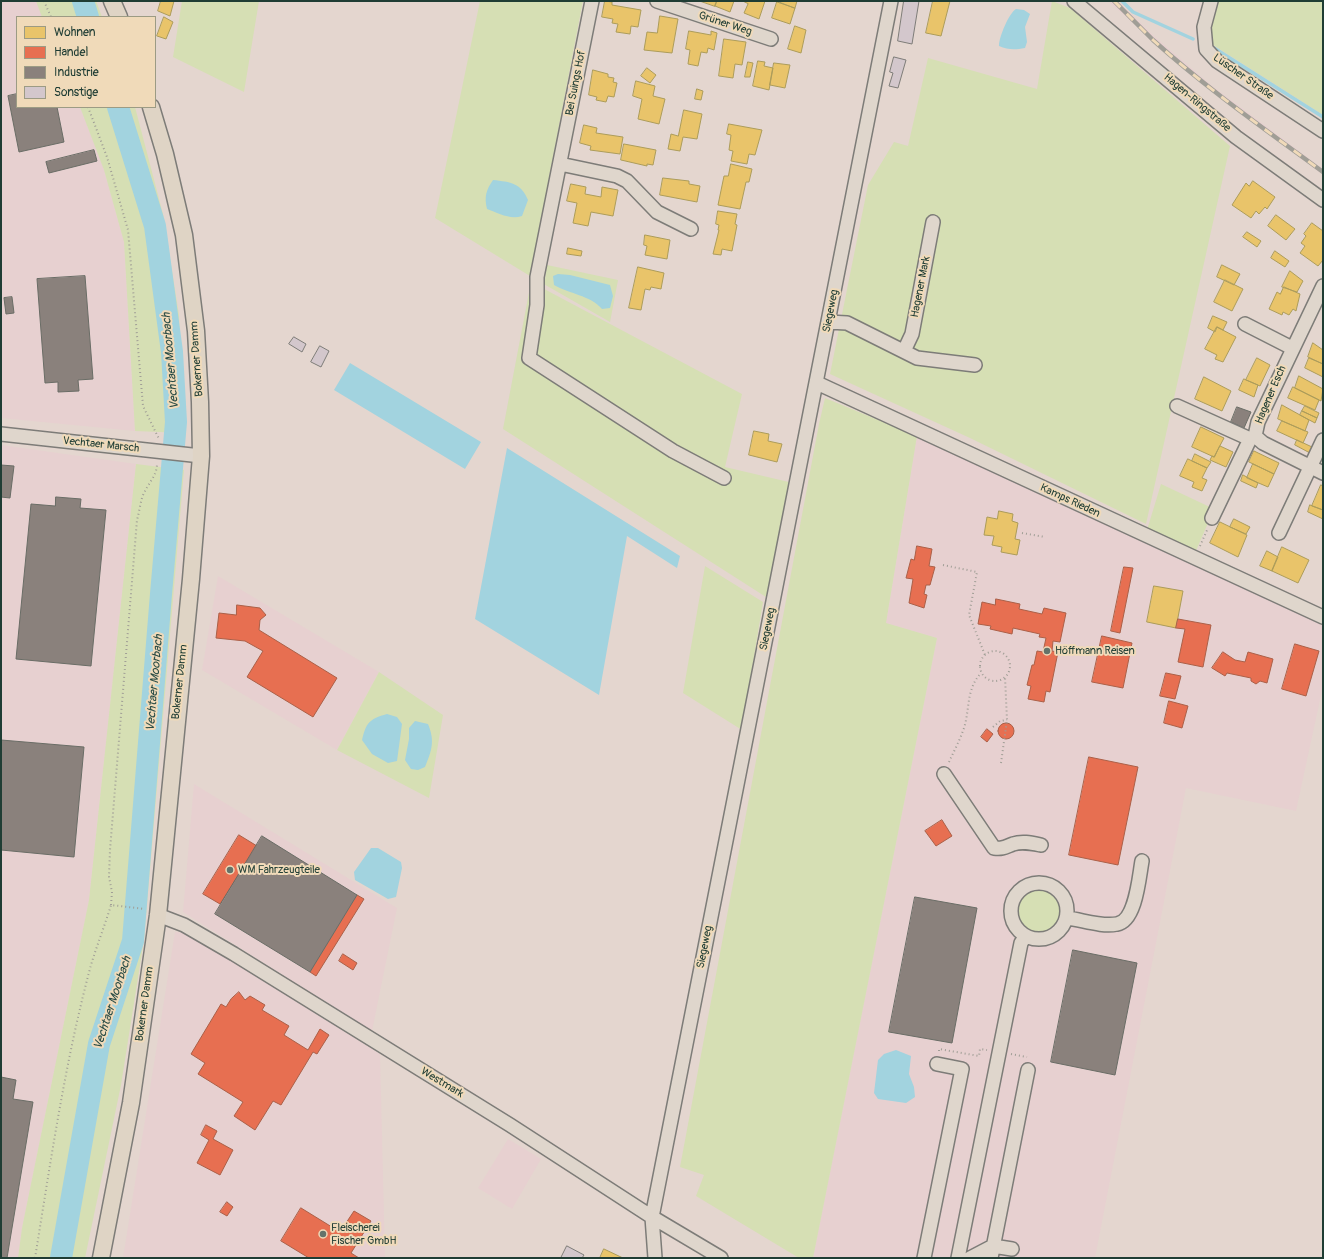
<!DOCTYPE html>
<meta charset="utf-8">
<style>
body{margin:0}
#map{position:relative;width:1324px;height:1259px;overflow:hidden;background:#e4d6cf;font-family:Pangolin,sans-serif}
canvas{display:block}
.frame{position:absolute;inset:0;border:2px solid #1f3d34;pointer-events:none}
.legend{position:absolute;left:16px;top:16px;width:140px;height:92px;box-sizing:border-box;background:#f0dab9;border:1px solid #9c9b84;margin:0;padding:5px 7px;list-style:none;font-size:12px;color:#1f3d34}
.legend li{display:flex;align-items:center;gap:8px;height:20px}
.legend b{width:20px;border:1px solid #9c9b84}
</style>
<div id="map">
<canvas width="1324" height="1259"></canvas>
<div class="frame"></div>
<ul class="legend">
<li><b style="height:11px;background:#e9c46a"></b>Wohnen</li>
<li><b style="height:11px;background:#e76f51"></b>Handel</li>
<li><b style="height:11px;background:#8a817c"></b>Industrie</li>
<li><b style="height:11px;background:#d3c7cc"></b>Sonstige</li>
</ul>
</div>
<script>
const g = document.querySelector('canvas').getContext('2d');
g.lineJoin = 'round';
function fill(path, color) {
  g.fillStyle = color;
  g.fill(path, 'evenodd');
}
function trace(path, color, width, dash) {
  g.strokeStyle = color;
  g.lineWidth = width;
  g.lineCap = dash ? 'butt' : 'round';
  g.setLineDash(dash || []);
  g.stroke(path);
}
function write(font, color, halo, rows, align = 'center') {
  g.font = font + ' Pangolin,sans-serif';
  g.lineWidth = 4;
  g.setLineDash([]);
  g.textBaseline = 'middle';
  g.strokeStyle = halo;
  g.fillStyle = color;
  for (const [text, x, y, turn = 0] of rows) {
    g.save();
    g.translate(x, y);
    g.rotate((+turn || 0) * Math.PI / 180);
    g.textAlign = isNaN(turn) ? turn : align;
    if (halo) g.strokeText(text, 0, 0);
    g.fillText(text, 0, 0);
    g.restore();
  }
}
const built = new Path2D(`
 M1,1h35l6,16h-25v90h63l24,63 20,72 11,189 -134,-13z
 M1108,1h10l37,36 56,48 112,84v6l-129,-98z
 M917,436l406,187v63l-27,125 -110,-23 -91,470h-282l124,-620 -51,-15z
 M1,445l135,19 -47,436 -67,328 -4,30h-17z
 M218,576l161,96 -42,78 -135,-80z
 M194,784l203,124 -25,123 -189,-119z
 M175,932l12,1 193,121 5,204h-262z
 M508,1139l33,20 -29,50 -34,-21z`);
const green = new Path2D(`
 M36,1h60l6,16h-60z
 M182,1h77l-15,91 -71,-35z
 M480,1h103l-53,275 -95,-58z
 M1052,1l18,7 160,138 -84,378 -176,-86 -140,-64 38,-189 26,-43 14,4 20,-88 109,31z
 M1215,1h108v114l-110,-70c-8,-14 -1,-29 2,-44z
 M80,107h55l28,107 16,101 5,118 -49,-2 -11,-189 -20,-72z
 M547,265l71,15 -8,42 -68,-39 3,-4z
 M531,282l211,112 -17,73 68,16 -27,114 -263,-168z
 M825,398l92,38 -31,187 51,15 -124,620h-14l-103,-62 8,-21 -24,-8 139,-743z
 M136,464l48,6 -40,470 -23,145 -36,173h-67l4,-30 67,-328z
 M1161,484l51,24 -5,11 1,4 -13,30 -48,-23z
 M705,566l58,36 -21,128 -59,-37z
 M379,672l64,43 -14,83 -92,-48z
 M1017 912a22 22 0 1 1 44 0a22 22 0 1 1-44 0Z`);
const water = new Path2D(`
 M1016,9l8,1 6,4 -5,13 2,15 -2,6c-10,2 -17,2 -26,-2 0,-9 10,-33 17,-37z
 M493,180c18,2 28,3 35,20l-6,16c-12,4 -24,-3 -35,-7 -3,-12 -1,-19 6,-29z
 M558,274l12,1 40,10 3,11 -3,12 -8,1c-12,-14 -33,-15 -48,-24l-1,-9z
 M350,363l131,79 -16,27 -131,-79z
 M507,448l173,108 -3,12 -50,-32 -28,159 -124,-76z
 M387,714l10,3 5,7 -5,37 -9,2 -16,-9 -10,-14c4,-17 7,-21 25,-26z
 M415,721l13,3c7,17 4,26 -3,43l-7,3 -7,-1 -6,-9 4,-21v-11z
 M371,848h7l23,14 1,6 -6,29 -8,2 -33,-19 -1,-8z
 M896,1050l15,6 -2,18 5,13 1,10 -9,6 -28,-4 -4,-6 4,-33 6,-6z`);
const homes = new Path2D(`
 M161,1h13l-4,15 -12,-5z
 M605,1l7,1v3l29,5 -3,17 -7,-1 -1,8 -14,-2 2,-8 -6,-1 1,-4 -11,-2z
 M700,1h17l-2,5z
 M717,1h17l-4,11 -15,-6z
 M743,1h22l-6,18 -15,-6 4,-9z
 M777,1h20l-2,7z
 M933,1h17l-9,35 -15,-3z
 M777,2l18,6 -5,16 -18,-6z
 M660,16l18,3 -6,34 -28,-3 3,-18 10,1z
 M164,17l9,5 -7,17 -9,-3z
 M795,26l11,4 -5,23 -13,-4z
 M689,31l22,4v-4l6,2 -3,17 -6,-2 -1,5 -6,-1 -3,14 -10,-2 2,-14 -4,-1z
 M724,39l22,3 -4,23 -7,-1 -2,14 -14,-2z
 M758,61l7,1 -1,4 9,2 -4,22 -16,-4z
 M748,62l5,1 -3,14h-5z
 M774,63l16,2 -5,23 -15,-3z
 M647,68l9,7 -6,8 -9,-7z
 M593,70l15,4v3l6,1 -1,4 4,1 -3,14 -6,-1 -2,6 -10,-2 1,-3 -8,-2z
 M636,81l19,5 -2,10 12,3 -6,25 -21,-5 4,-20 -9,-3z
 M697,89l6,2 -2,9 -6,-1z
 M684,110l18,4 -5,25 -14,-2 -3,14 -12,-2 3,-15 7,2z
 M729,124l33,6 -7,25 -6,-1 -2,10 -16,-3 2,-10 -4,-1 2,-15 -4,-1z
 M584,125l13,3 -1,5 27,4 -3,17 -30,-4 1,-4 -11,-3z
 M624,144l32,6 -3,15 -6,-1v2l-26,-6z
 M731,164l21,5 -3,13h-3l-6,27 -22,-4 6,-29h4z
 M663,178l26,3v3l11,2 -3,16 -37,-7z
 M1253,181l22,16 -8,12 -2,-2 -6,7 -3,-3 -5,7 -19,-13 14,-22 3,3z
 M571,184l15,3 -1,7 16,3 1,-10 16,3 -5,26 -22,-4 -3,14 -15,-3 4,-20 -10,-2z
 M718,211l19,3 -2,10 2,1 -5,26 -10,-2 -1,6 -8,-1 6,-24h-1l1,-5 -3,-1z
 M1276,215l19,14 -9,11 -18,-14z
 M1312,223l11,8v29l-5,6 -18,-13 5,-7 -4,-3 5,-7 -2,-2z
 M1247,232l14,9 -4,6 -14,-10z
 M645,235l25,5 -3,19 -22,-4 2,-9 -3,-1z
 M568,248l14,3 -1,5 -14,-2z
 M1275,251l14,10 -4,6 -14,-9z
 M1222,265l18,9 -6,11 -17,-8z
 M638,267l26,6 -3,16 -10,-2 -1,3 -5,-1 -4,21 -12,-2z
 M1290,271l13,10 -6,11 -15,-5z
 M1225,280l18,9 -11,22 -18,-9z
 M1284,287l16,7 -4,17 -3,-2 -4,6 -6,-3 -1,3 -13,-6 8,-17 3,2z
 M1213,316l14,6 -4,8 -6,-3 -2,5 -7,-4z
 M1217,327l19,10 -13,25 -8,-3 2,-4 -12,-6z
 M1313,343l10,7v14l-15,-7z
 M1257,358l13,7 -10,21 -14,-6z
 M1309,358l14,6v13l-18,-9z
 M1299,376l24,13 -2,12 -26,-13z
 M1204,377l27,14 -9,20 -27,-12z
 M1244,379l14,6 -4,12 -15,-7z
 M1293,387l26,13 -4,10 -27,-12z
 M1282,405l27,15 -4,11 -27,-12z
 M1305,406l14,7 -2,5 -15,-7z
 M1302,411l15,7 -2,5 -15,-8z
 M1282,421l26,11 -5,11 -26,-12z
 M1201,427l23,11 -10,19 -22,-10z
 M754,431l15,3 -1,7 14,3 -5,18 -28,-7z
 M1297,440l15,7 -2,6 -15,-8z
 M1220,446l13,6 -7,15 -16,-7 2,-4 2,1z
 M1254,451l25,12 -5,11 -25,-12z
 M1195,454l16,8 -4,6 -15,-7z
 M1188,459l19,9 -5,10 5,2 -5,11 -10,-4 2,-5 -14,-6z
 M1253,464l21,10 -6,13 -21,-9z
 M1243,475l15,8 -2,5 -15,-7z
 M1321,485l2,1v24l-11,-4z
 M1310,505l13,5v9l-15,-7z
 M999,511l14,3 -1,7 6,2 -3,16 5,1 -3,15 -16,-3 1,-5 -10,-2 2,-9 -10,-1 3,-18 10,2z
 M1234,519l16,8 -4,7 -16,-7z
 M1220,522l27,13 -9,22 -28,-14z
 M1282,547l27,13 -11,23 -26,-12z
 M1267,551l11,6 -6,14 -12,-5z
 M1154,586l29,5 -7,37 -29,-6z
 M604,1249l19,9h-23z`);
const shops = new Path2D(`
 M917,546l15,3 -3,17 6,1 -5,18h-4l-2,9 3,1 -3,13 -15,-5 4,-24 -7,-1 5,-19 3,1z
 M1124,567l9,1 -13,65 -9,-2z
 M996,599l24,5 -1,5 23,5 2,-6 22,5 -6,29 -7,-1 -1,10 6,1 -8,40 -4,-1 -2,11 -16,-3 3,-13 -4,-1 5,-20h2l3,-14 6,1 3,-14 -7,-1 1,-3 -27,-6 -1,6 -22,-5 1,-3 -13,-2 4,-22 13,3z
 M237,605l23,3 6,7 -6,5 -1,10 78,48 -24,39 -66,-40 16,-26 -18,-10 -29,-3 3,-25 17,2z
 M1178,619l33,6 -8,42 -25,-5 7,-33 -9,-1z
 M1102,636l30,7 -9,45 -31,-6z
 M1295,644l24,7 -13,45 -24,-7z
 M1223,652l12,8 10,2 3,-10 25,7 -6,24 -7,-2 -4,3 -5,-3v-3l-24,-5 -2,3 -13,-8z
 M1166,673l15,3 -6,23 -15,-3z
 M1169,701l19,5 -6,22 -18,-5z
 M998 731a8 8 0 1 1 16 0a8 8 0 1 1-16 0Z
 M987,729l6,5 -6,8 -6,-5z
 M1089,757l49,10 -20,98 -49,-10z
 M942,820l10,16 -16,10 -11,-15z
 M239,835l18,11 -37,58 -17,-10z
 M357,895l7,4 -48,77 -6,-4z
 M343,954l14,9 -4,7 -14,-9z
 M239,992l6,8 5,-4 15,9 -3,5 27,16 -5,9 24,15 12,-21 9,6 -12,19 -4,-2 -32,53 -8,-4 -18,29 -21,-14 9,-14 -45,-28 7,-11 -14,-9 30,-50 5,3 5,-8z
 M206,1125l11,6 -4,8 20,11 -13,25 -23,-12 12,-23 -8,-5z
 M227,1202l6,5 -6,9 -7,-4z
 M301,1208l39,24 14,-21 17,10 -20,32 8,5h-50l-28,-17z`);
const industry = new Path2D(`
 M17,94v13h40l7,35 -45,10 -11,-56z
 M94,150l3,11 -48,12 -3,-11z
 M85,276l8,103 -15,1 1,11 -21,1v-10l-13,1 -8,-104z
 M12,297l2,16 -8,1 -2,-16z
 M1237,407l14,5 -7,16 -13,-6z
 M1,465l13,1 -4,32 -9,-1z
 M56,497l25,2 -1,9 26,2 -15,156 -75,-7 15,-155 24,2z
 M1,740l83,7 -10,110 -73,-7z
 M262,836l95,59 -47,77 -95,-58z
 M915,897l62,11 -25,135 -63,-11z
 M1073,950l64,13 -22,112 -64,-13z
 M1,1077l15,3 -3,19 20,3 -26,156h-6z`);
const stream = new Path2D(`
 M1122,1l11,11 60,27
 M1214,48l109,69`);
const river = new Path2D(`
 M83,1l5,16
 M61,1258l38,-214 34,-103 28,-347 15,-172 -4,-70 -17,-126 -37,-119`);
const building = new Path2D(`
 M904,1h15l-7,43 -14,-3z
 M894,57l12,3 -8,28 -9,-2 4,-13 -3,-1z
 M294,337l12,7 -4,8 -13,-8z
 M320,346l9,5 -8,16 -10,-5z
 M567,1246l17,9 -2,3h-21z`);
const path = new Path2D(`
 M44,1l7,16
 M88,107l19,50 21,73 15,176 16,33
 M1022,533l23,4
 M1200,546l8,-18
 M943,565l34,7 -8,43 16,40
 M980 666a15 15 0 1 1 30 0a15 15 0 1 1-30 0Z
 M993,727l7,-6 7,-1
 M949,762c5,-11 11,-22 15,-34 6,-19 2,-39 17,-55
 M1001,763l6,-43 -2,-43
 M111,905l1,-13 -3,-15 1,-27 27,-330c2,-7 3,-15 5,-22 4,-13 15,-21 15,-34
 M939,1051v-2l40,7 1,-7 7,1
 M1011,1054l16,3
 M35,1258c16,-98 30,-197 56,-293 6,-20 14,-40 20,-60l34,4`);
const minor = new Path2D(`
 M592,1l-55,276v28l-8,53 144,93 51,27
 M657,1l114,38
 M1074,1l162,136 87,63
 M1211,1l-7,26 2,22 11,12 106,70
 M560,164l57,12 10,5 30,31 34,17
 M1323,286l-65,136 -3,14 8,7 60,30
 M828,322l19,1 70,35 58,7
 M1245,324l47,24
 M904,351l8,-17 21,-112
 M817,383l506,234
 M1177,406l73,33
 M1,434l200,22
 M1212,518l38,-79 5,-3
 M1279,533l44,-93
 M944,774l50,74c9,1 11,-1 19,-4 9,-3 18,-1 28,1
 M1011 911a28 28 0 1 1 56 0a28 28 0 1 1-56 0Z
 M158,915l26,10 50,29 276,171 142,92 69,41
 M1067,918c16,2 34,9 50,6 19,-3 22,-47 25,-63
 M655,1258l-3,-41 239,-1216
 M924,1258l38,-189 -25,-5
 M958,1258l63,-315 4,-6
 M970,1258l23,-12 19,3
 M991,1258l37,-188`);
const major = new Path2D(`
 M112,1l7,16
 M101,1258l30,-155 27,-188 33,-336 10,-123 -1,-54 -4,-71 -12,-96 -19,-81 -14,-47`);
const rail = new Path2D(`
 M1114,1c13,13 26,26 39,39 53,48 113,90 170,132`);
const markers = [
 [1047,651,4,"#64736a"],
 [230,870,4,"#64736a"],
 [323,1234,4,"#64736a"]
];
const streetNames = [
 ["Grüner Weg",725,24,18],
 ["Lüscher Straße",1243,77,35],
 ["Bei Suings Hof",576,83,-79],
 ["Hagen-Ringstraße",1197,103,40],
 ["Hagener Mark",921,287,-79],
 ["Siegeweg",831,311,-79],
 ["Bokerner Damm",197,359,-94],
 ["Hagener Esch",1271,395,-67],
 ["Vechtaer Marsch",101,445,6],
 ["Kamps Rieden",1070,501,25],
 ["Siegeweg",768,629,-79],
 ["Bokerner Damm",180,682,-84],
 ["Siegeweg",705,947,-79],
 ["Bokerner Damm",145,1004,-82],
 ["Westmark",442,1083,31]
];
const poiNames = [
 ["Höffmann Reisen",1055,651],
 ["WM Fahrzeugteile",238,870],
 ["Fleischerei",331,1228],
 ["Fischer GmbH",331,1241]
];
const waterNames = [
 ["Vechtaer Moorbach",171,361,-95],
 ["Vechtaer Moorbach",155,683,-85],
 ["Vechtaer Moorbach",113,1003,-72]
];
fill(built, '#e7d0d0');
fill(green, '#d6dfb4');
fill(water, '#a2d3df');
fill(homes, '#e9c46a');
trace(homes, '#ac9c5a', 1);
fill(shops, '#e76f51');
trace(shops, '#ab6048', 1);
fill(industry, '#8a817c');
trace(industry, '#6a6d66', 1);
trace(stream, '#a2d3df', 3.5);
trace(river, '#a2d3df', 22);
fill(building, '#d3c7cc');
trace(building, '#7d7c78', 1);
trace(minor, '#7d7c78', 16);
trace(major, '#7d7c78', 19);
trace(path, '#a09e96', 2, [1, 3]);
trace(minor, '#dfd6cc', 13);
trace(major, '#dfd4c5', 16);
trace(rail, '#a09e96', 4.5);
trace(rail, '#f0dab9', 3, [9]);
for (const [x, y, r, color] of markers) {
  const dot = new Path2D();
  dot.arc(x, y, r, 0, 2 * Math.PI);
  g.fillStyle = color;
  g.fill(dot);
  trace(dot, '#f0dab9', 1.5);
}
write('11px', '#1f3d34', '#f0dab9', streetNames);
write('11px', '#1f3d34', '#f0dab9', poiNames, 'left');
write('italic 12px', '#294c46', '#f0dab9', waterNames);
</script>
